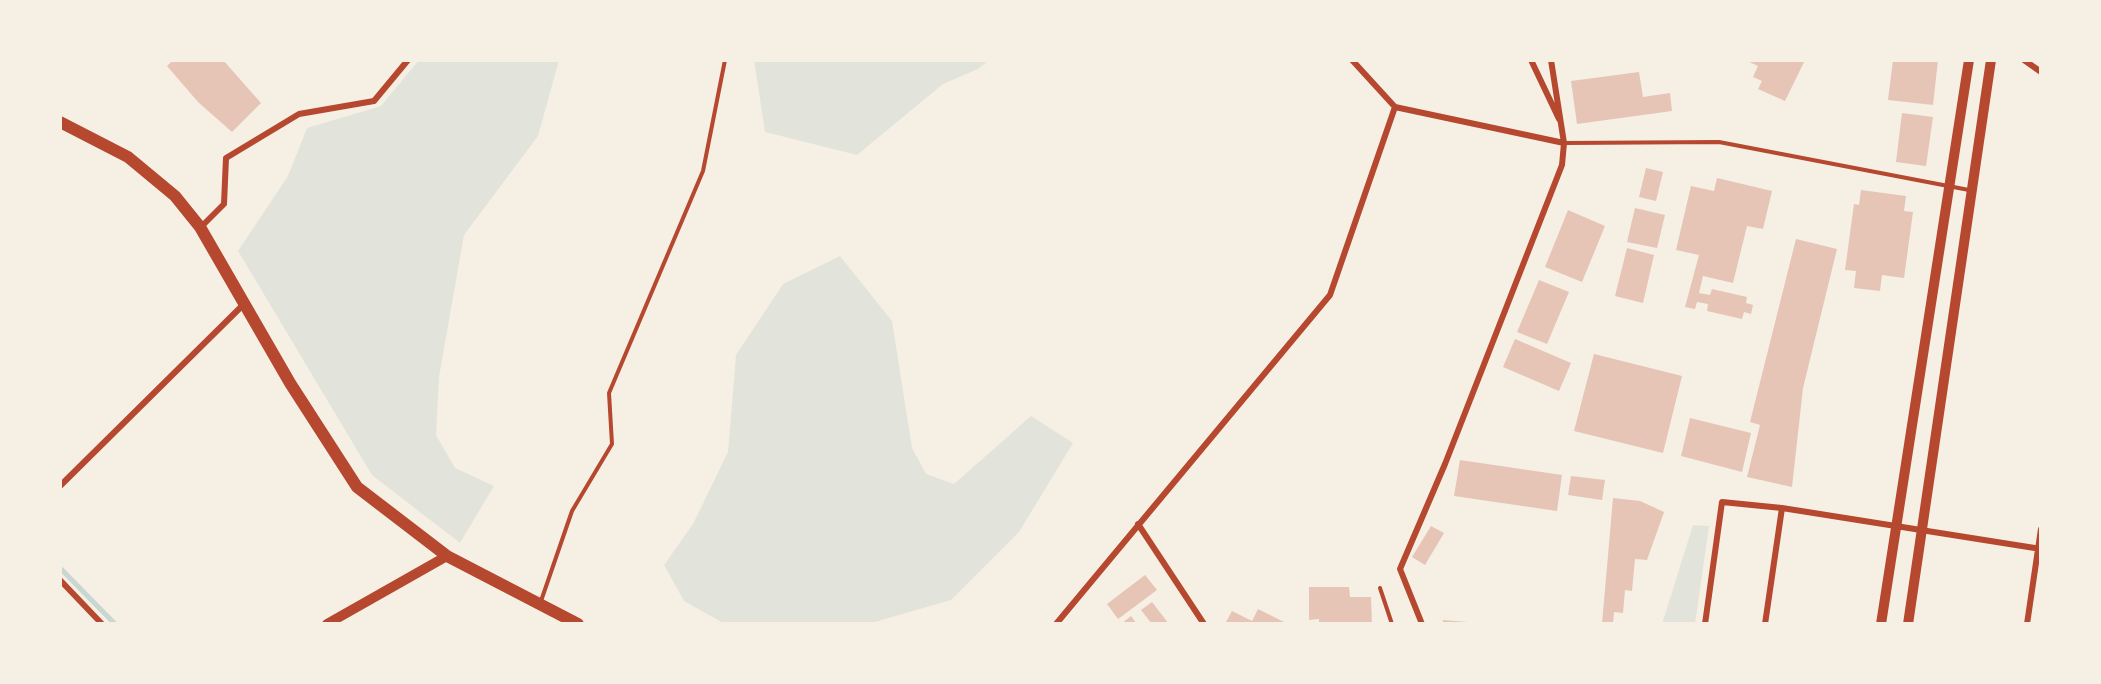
<!DOCTYPE html>
<style>
body{margin:0}
#map{position:relative;width:2101px;height:684px;overflow:hidden;background:#f6efe4;font-family:"Titillium Web",sans-serif}
canvas{display:block}
.frame{position:absolute;inset:0;border:62px solid #f6efe4;pointer-events:none}
</style>
<div id="map">
<canvas width="2101" height="684"></canvas>
<div class="frame"></div>
</div>
<script>
const g = document.querySelector('canvas').getContext('2d');
g.lineJoin = 'round';
function fill(path, color) {
  g.fillStyle = color;
  g.fill(path, 'evenodd');
}
function trace(path, color, width, dash) {
  g.strokeStyle = color;
  g.lineWidth = width;
  g.lineCap = dash ? 'butt' : 'round';
  g.setLineDash(dash || []);
  g.stroke(path);
}
const green = new Path2D(`
 M419,60h140l-21,76 -74,99 -25,142 -3,58 19,33 39,18 -34,57 -88,-68 -134,-224 50,-75 19,-48 74,-22z
 M754,60h235l-11,9 -35,15 -86,71 -92,-23z
 M840,256l52,65 20,127 14,26 28,10 77,-68 42,27 -54,89 -68,68 -83,24h-143l-41,-23 -20,-36 29,-41 35,-72 8,-97 47,-71z
 M1693,525l16,1 -14,98h-33z`);
const stream = new Path2D(`
 M60,568l55,56`);
const building = new Path2D(`
 M173,60h50l38,43 -29,29 -34,-30 -31,-36z
 M1745,60h60l-20,41 -27,-12 4,-8 -9,-4 5,-11z
 M1893,60h45l-5,45 -45,-5z
 M1639,72l4,25 27,-4 2,18 -95,13 -6,-43z
 M1902,113l31,4 -7,49 -30,-4z
 M1646,168l17,4 -7,29 -17,-4z
 M1717,178l55,13 -9,38 -16,-3 -14,57 -30,-7 -4,17 11,2 2,-6 35,8 -1,6 7,2 -2,9 -7,-2 -2,7 -35,-8 1,-7 -11,-2 -2,7 -10,-2 14,-52 -23,-5 15,-64 23,5z
 M1861,190l45,6 -2,15 9,1 -9,66 -22,-3 -2,16 -26,-3 2,-17 -11,-1 9,-66 5,1z
 M1635,208l30,7 -8,33 -30,-6z
 M1568,210l37,16 -23,56 -37,-15z
 M1796,239l41,10 -34,139 -11,99 -45,-10 13,-52 -10,-3z
 M1627,248l27,7 -11,48 -28,-7z
 M1539,280l30,12 -22,52 -30,-12z
 M1515,339l56,24 -12,28 -56,-24z
 M1594,354l88,22 -19,77 -89,-22z
 M1690,418l61,15 -9,39 -61,-16z
 M1460,460l102,15 -5,36 -103,-15z
 M1571,476l34,4 -3,20 -34,-5z
 M1613,498l27,3 24,11 -17,48 -12,-1 -3,32 -7,-1 -2,23 -9,-1 -1,12h-11z
 M1431,526l13,7 -19,32 -13,-8z
 M1145,575l12,15 -39,29 -11,-15z
 M1309,587h40l1,10h21l1,27h-53v-5l-10,1z
 M1152,602l17,22h-17l-11,-14z
 M1258,609l30,15h-63l7,-13 20,10z
 M1131,616l6,8h-16z
 M1443,620l25,2v2h-25z`);
const service = new Path2D(`
 M1564,143l155,-1 250,48
 M1380,588l12,36
 M541,601l31,-90 40,-67 -3,-51 94,-222 22,-111`);
const minor = new Path2D(`
 M1352,60l43,47 169,36
 M1531,60l28,59
 M2024,60l17,12
 M201,227l23,-23 2,-46 73,-44 75,-13 34,-41
 M60,486l185,-183
 M1138,524l66,100
 M60,580l42,44
 M1056,624l274,-329 65,-188
 M1422,624l-22,-55 45,-105 117,-299 2,-22 -13,-83
 M1705,624l17,-122 60,6
 M1765,624l17,-116 259,41
 M2027,624l14,-95`);
const tertiary = new Path2D(`
 M327,624l120,-68
 M1881,624l88,-564
 M1908,624l83,-564`);
const secondary = new Path2D(`
 M60,122l68,35 47,39 25,31 90,156 67,104 90,69 131,68`);
fill(green, '#e2e4dc');
trace(stream, '#c9d6d2', 5);
fill(building, '#e6c5b7');
trace(service, '#b5482f', 4);
trace(minor, '#b5482f', 6);
trace(tertiary, '#b5482f', 10);
trace(secondary, '#b5482f', 12);
</script>
